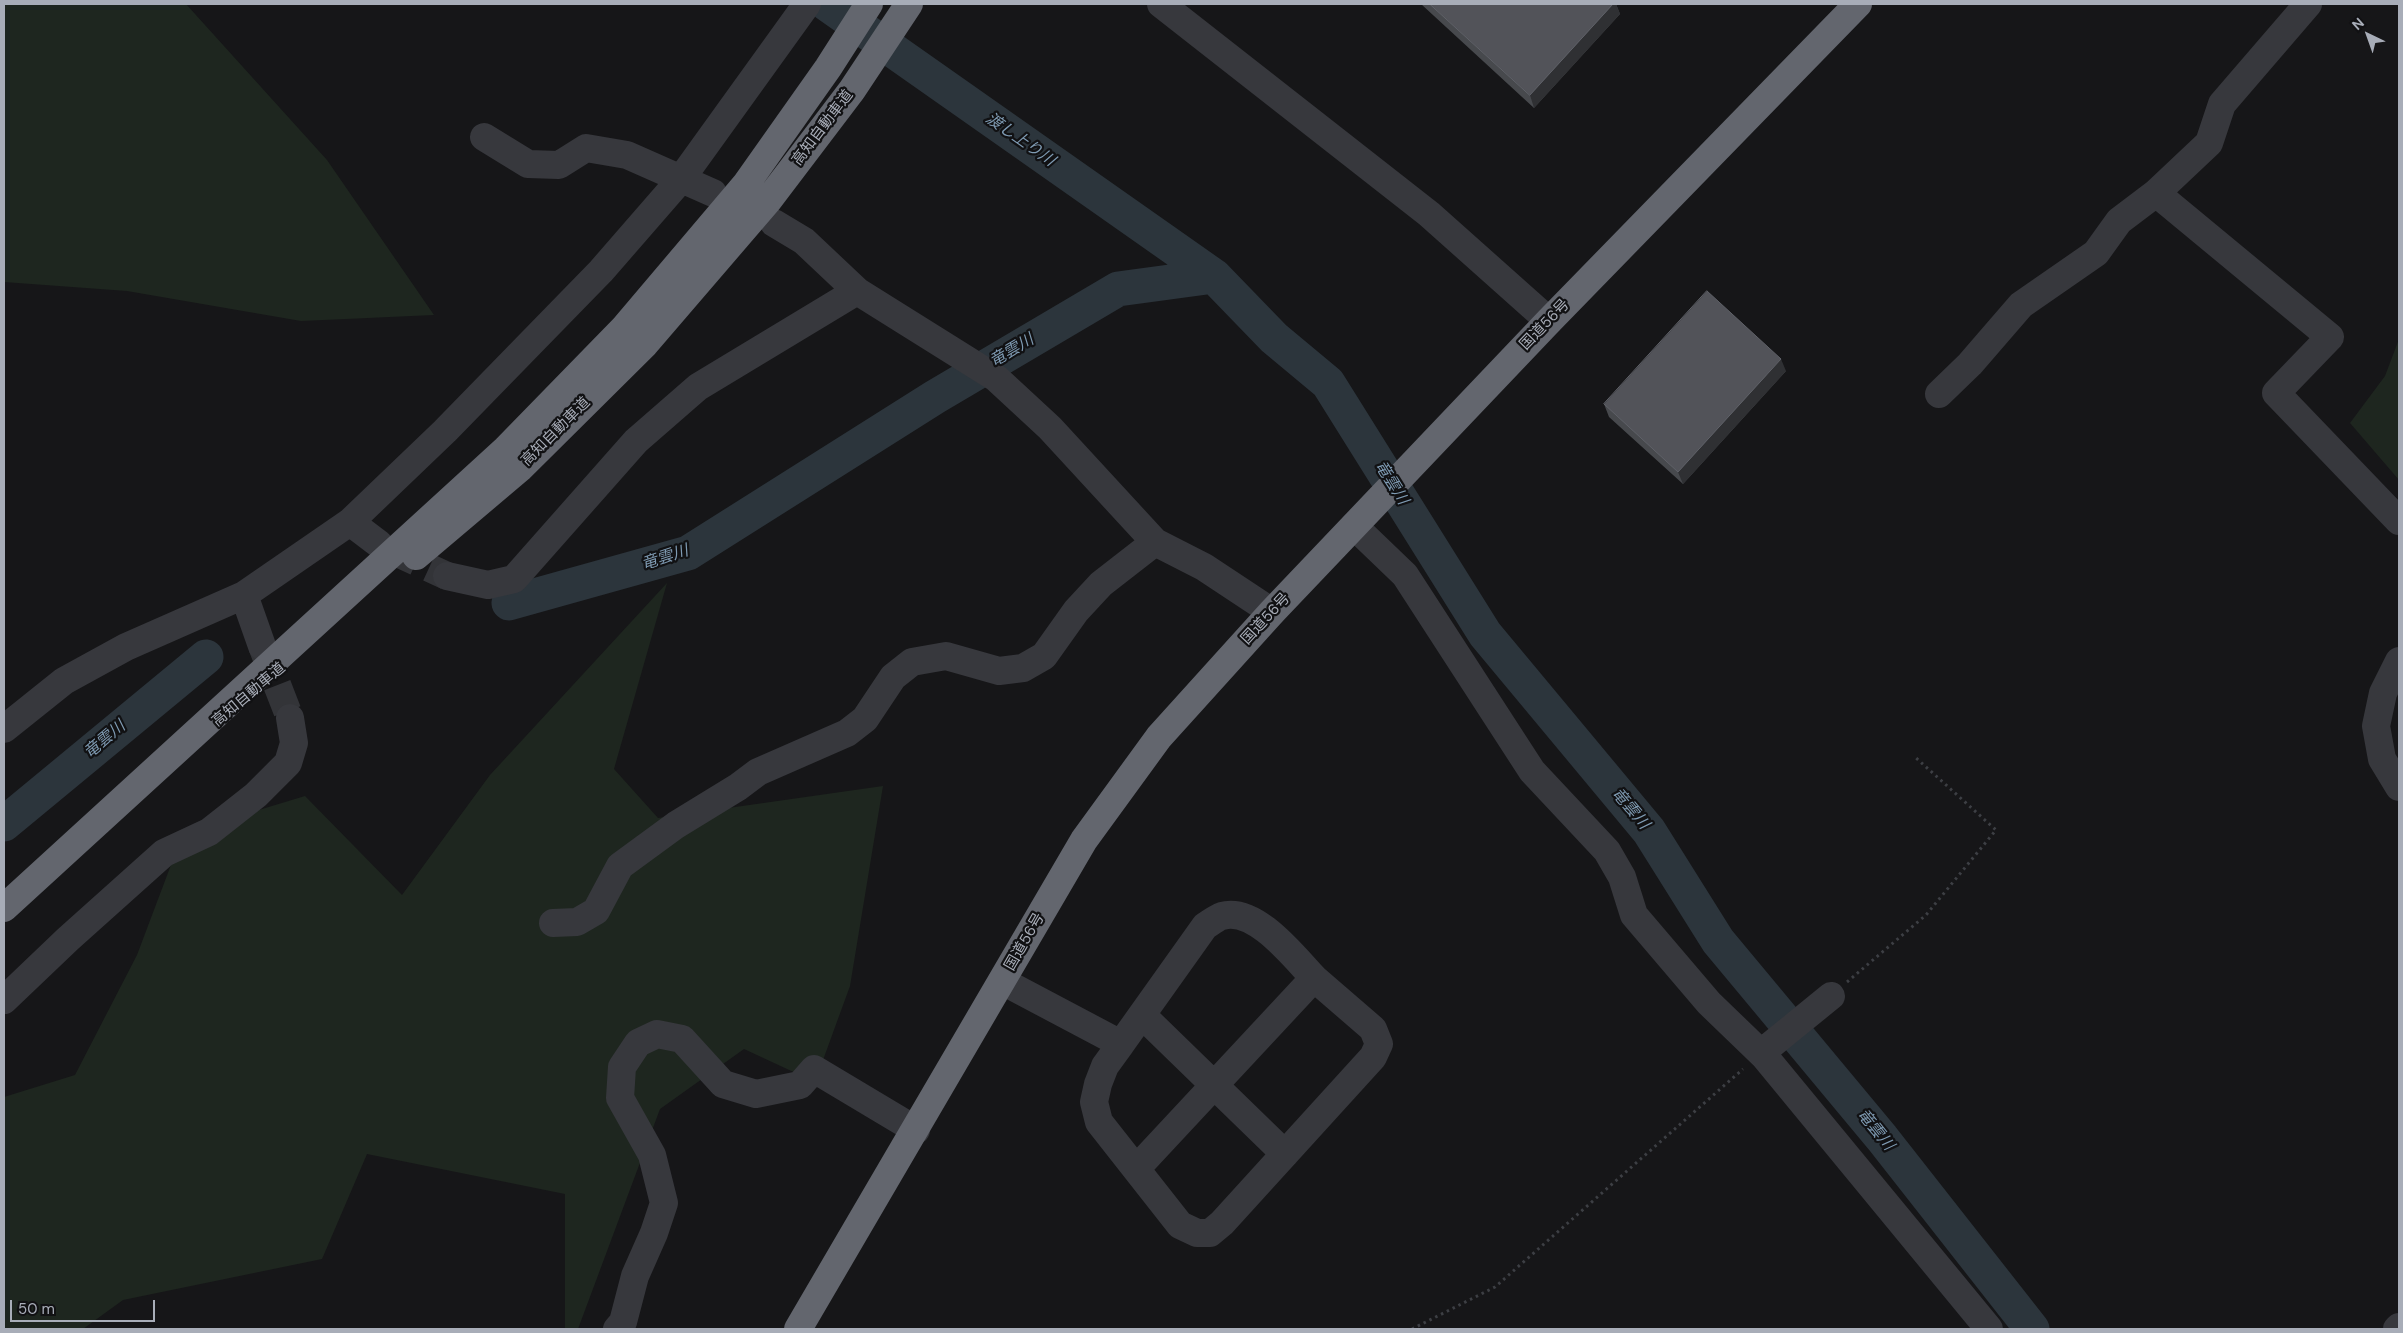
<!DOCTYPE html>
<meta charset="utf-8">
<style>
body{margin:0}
#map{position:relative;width:2403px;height:1333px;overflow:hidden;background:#161618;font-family:"DM Sans",sans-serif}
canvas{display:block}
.frame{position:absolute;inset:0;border:5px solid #a8adb8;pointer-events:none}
.north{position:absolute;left:2343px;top:10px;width:50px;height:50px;-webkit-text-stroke:4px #111113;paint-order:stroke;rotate:318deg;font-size:14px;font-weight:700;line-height:20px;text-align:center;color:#a8adb8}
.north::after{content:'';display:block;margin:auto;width:18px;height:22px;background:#a8adb8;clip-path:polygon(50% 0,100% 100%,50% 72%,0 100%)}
.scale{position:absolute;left:10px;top:1300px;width:145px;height:22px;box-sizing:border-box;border:2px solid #a8adb8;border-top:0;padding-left:6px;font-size:15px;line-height:18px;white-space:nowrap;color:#a8adb8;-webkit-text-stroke:4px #111113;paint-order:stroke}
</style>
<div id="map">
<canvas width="2403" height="1333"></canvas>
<div class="frame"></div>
<div class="north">N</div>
<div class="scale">50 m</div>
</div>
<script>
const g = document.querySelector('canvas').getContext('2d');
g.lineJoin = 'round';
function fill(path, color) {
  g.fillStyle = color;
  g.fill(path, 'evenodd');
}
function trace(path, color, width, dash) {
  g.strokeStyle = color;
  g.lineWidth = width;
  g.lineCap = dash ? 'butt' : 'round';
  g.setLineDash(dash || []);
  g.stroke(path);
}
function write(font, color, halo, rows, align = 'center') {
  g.font = font + ' "DM Sans","Noto Sans JP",sans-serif';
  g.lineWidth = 4.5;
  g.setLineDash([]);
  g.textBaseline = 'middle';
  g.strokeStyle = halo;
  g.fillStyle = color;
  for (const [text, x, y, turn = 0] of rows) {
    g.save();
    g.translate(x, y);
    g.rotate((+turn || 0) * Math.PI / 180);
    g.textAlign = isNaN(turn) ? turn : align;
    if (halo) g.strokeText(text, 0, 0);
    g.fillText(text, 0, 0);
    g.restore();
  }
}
const green = new Path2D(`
 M4,4h182l141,156 107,155 -133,6 -174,-30 -123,-9z
 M2399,339v141l-49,-57 35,-47z
 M667,583l-53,186 44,49 225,-32 -33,200 -35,96 -71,-33 -84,60 -82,220h-13v-135l-198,-40 -45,105 -199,41 -40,29h-79v-232l71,-22 62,-120 46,-122 122,-37 97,99 88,-120z`);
const river = new Path2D(`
 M827,4l387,272 60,62 54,45 157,251 164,197 69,110 164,197 150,191
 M509,603l179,-50 247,-156 183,-108 96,-13
 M4,824l202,-167`);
const minorTunnel = new Path2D(`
 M391,550l56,26
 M262,646l28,72`);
const path = new Path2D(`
 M1847,982l79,-67 70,-85 -81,-73
 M1412,1329l83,-42 248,-218`);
const minor = new Path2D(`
 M1161,4l268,210 120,107
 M484,137l44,27 31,1 27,-17 41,7 86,38
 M2156,193l174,144 -54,56 123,128
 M774,223l30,18 53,50 139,87 54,50 105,114 49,25 68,45
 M1939,394l31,-30 51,-59 75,-52 23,-32 37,-28 53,-50 13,-39 86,-100
 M350,522l95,-91 156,-160 80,-92 126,-175
 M1354,526l51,49 127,196 75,80 15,26 12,38 75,88 56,54 224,272
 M447,576l41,9 26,-6 122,-138 62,-54 159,-96
 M244,595l18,51
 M2399,661l-16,32 -7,33 6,33 17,28
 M4,729l60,-48 62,-34 118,-52 106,-73 29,22
 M553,923l24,-1 19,-11 24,-45 56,-41 62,-38 20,-15 89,-39 18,-14 28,-42 19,-15 34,-6 53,15 24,-3 21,-12 32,-45 25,-27 54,-42
 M1002,981l119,63 84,-118c5,-3 11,-8 17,-10 33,-10 72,41 92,62
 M4,1000l64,-61 96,-86 45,-21 47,-37 32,-32 6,-20 -4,-25
 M1142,1015l143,139
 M1121,1044l-16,22 -7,18 -4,18 5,20 81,103 17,8h13l12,-10 151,-166 6,-13 -6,-15 -59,-51 -178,191
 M1761,1053l70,-57
 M617,1329l6,-7 12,-46 19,-43 10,-30 -12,-48 -32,-57 2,-31 16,-24 19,-9 25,5 41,45 33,10 44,-9 14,-16 102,61
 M2397,1329l2,-2`);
const highway = new Path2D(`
 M416,556l104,-88 125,-124 122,-142 85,-112 57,-86
 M4,908l502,-459 118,-121 122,-144 82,-116 41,-64
 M798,1329l286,-489 75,-103 113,-125 277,-291 309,-317`);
const wall = new Path2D(`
 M1421,4h195l4,10 -86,94z
 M1786,371l-103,113 -74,-67 -5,-13z`);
const shadedWall = new Path2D(`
 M1613,4h3l4,10 -86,94 -4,-13z
 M1781,359l5,12 -103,113 -5,-12z`);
const building = new Path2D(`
 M1430,4h183l-83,91z
 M1707,291l74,68 -103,113 -74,-68z`);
const streetNames = [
 ["高知自動車道",823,128,-53],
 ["国道56号",1545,325,-46],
 ["高知自動車道",556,432,-45],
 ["国道56号",1266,619,-47],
 ["高知自動車道",249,695,-40],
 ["国道56号",1025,942,-60]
];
const waterNames = [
 ["渡し上り川",1020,140,35],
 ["竜雲川",1012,351,-31],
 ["竜雲川",1391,483,58],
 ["竜雲川",665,558,-18],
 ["竜雲川",105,740,-40],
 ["竜雲川",1630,809,50],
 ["竜雲川",1875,1130,51]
];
fill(green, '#1e261f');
trace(river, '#2c353c', 35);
trace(minorTunnel, '#333438', 28, [28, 14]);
trace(path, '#3d3f44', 3, [2.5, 4]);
trace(minor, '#37383d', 28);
trace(highway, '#63666e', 28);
fill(wall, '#47494d');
fill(shadedWall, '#2f3033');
fill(building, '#525359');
trace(building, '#5f6168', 1);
write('15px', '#a8adb8', '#111113', streetNames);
write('italic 16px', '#7f9bb3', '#111113', waterNames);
</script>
